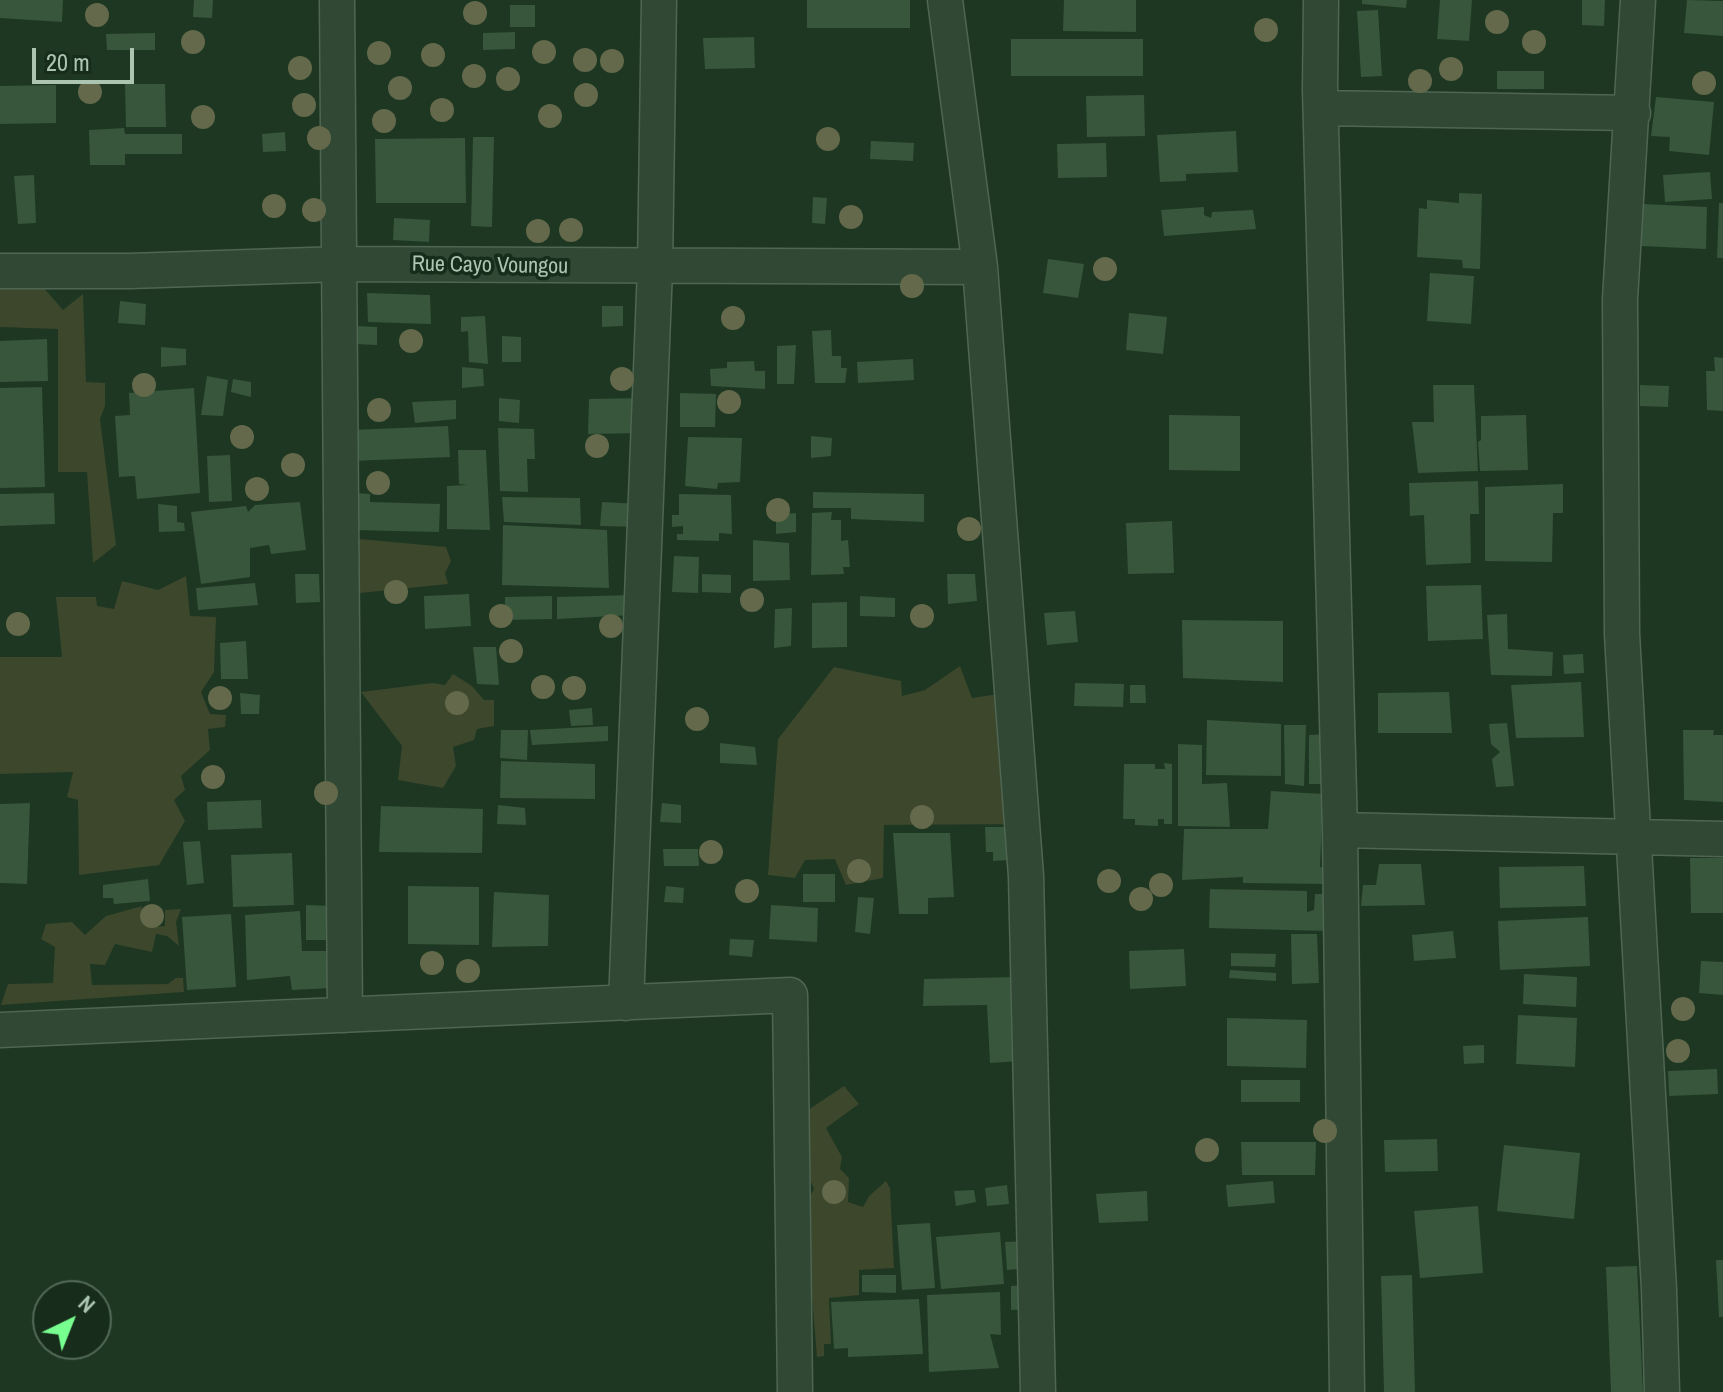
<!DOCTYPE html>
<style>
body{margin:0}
#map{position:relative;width:1723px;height:1392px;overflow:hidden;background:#1e3722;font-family:"Archivo Narrow",sans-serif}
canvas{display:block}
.north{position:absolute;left:32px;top:1280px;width:80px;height:80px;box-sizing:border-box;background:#172c1b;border:2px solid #526957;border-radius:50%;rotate:43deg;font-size:22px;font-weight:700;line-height:32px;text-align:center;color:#abc5b0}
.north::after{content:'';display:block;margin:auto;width:28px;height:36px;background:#77ff90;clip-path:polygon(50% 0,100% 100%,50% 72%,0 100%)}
.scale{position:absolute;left:32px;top:48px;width:102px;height:36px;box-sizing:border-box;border:4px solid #abc5b0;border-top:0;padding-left:10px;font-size:24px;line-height:28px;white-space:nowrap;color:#abc5b0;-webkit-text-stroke:6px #172c1b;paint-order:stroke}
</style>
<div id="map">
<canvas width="1723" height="1392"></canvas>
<div class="north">N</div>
<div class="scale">20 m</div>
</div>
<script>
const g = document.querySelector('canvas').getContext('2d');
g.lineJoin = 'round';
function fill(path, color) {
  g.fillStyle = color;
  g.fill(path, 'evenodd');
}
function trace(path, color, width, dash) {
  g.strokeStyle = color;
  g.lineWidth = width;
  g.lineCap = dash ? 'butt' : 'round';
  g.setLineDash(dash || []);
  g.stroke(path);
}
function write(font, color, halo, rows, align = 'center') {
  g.font = font + ' "Archivo Narrow",sans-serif';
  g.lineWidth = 7;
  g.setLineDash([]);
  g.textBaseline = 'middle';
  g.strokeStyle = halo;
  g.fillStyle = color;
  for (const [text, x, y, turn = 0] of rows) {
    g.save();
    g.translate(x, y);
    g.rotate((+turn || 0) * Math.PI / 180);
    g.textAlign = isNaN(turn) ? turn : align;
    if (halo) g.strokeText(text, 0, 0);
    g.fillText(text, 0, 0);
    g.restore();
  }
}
const green = new Path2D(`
 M0,287h43l20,23 20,-16 3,88 19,1v23l-5,13 16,126 -23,18 -6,-91h-29v-143l-58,-2z
 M349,538l97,9 5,14 -6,12 3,11 -98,10z
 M186,576l4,40 26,1 -2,55 -13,20 9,22 16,1 -1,12 -17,2 2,21 -29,26 4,14 -11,10 11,21 -26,44 -80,10 -1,-75 -11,-3 6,-25 -73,2v-117h62l-6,-60h40l1,9 17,3 8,-28 36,9z
 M960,666l12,32 53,-8 6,134 -147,1 -1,53 -37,7 -11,-26 -30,1 -10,18 -27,-3 10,-136 56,-72 67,14 1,15 23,-6z
 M453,674l19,12 12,14h10v26l-17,3 -3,11 -21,7 3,19 -13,22 -45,-8 4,-34 -41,-54 71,-9 13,2z
 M142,906l-2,13 12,8 13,-1v-16l16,-1 -5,13 3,24 -12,-10 -11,-2 -4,18 -37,-8 -10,21 -15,-1 2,21 76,-1 8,-6h7l1,14 -183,13 7,-21 45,-1 2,-36 -14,-8 5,-15 26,-2 13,13 21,-19z
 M844,1086l15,18 -33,24 16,29 -2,12 9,9 -1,24 15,5 6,-11 17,-15 4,7 4,80 -35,2v25l-30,3 2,46h-7v12l-7,1 -11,-134 -7,-8 15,-26 -8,-19 -1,-58z`);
const building = new Path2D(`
 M0,0h63l-1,22 -62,-4z
 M194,0h19l-1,18 -19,-1z
 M807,0h103v28h-103z
 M1064,0h72v32l-73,-1z
 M1362,0h45l-1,8 -44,-4z
 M1440,0h32l-3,41 -32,-2z
 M1582,0h23l-1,26 -22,-1z
 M1687,0l36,1v35l-39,-3z
 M510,5h25v22h-25z
 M1378,10l4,66 -21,1 -4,-66z
 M515,32v17l-32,1v-17z
 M155,33v17h-48l-1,-16z
 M754,37l1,31 -50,1 -2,-31z
 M1011,39h132v37h-132z
 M1497,71h47v18h-47z
 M125,84h40l1,43h-40z
 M56,85v38l-56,1v-38z
 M1144,95l1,41 -58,1 -1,-41z
 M1656,97l58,5 -5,53 -40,-4 1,-14 -19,-1z
 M124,128l1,6h57v20h-57v11h-35l-1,-35z
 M1236,131l2,41 -52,2v7l-26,1 -3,-47z
 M285,132l1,19 -23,1 -1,-18z
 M473,137h21l-2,90 -21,-1z
 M465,138l1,65h-90l-1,-64z
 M871,141l43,2 -1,18 -43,-2z
 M1106,143l1,34 -49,1 -1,-34z
 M1710,172l2,27 -47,3 -2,-27z
 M34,175l2,48 -18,1 -4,-48z
 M1459,193l23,1 -2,75 -17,-1 -1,-8 -45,-3 2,-49 8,1v-9l32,3z
 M813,197l14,1 -2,26 -13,-1z
 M1719,203h4v55h-6z
 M1643,204l64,3 -1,42 -65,-3z
 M1204,207v8l7,3 1,-6 41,-2 3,19 -92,7 -3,-26z
 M394,218l36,2 -1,22 -36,-2z
 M1048,259l36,5 -6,34 -35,-5z
 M1430,273l44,3 -3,48 -44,-3z
 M367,293l63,2 1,29 -63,-2z
 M120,301l26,3 -1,21 -27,-2z
 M602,306h21v20l-21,1z
 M1129,313l38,4 -4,37 -37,-4z
 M485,316l3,48 -19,-2 -1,-31 -7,1v-15z
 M355,326l22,1v18l-23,-1z
 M831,330l1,26h9v12h6l-2,15h-30l-3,-52z
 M502,336l19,1v25h-19z
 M47,339l1,42 -48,1v-41z
 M796,345l-2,39h-17v-38z
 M161,347l25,2v16l-25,2z
 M1714,357l9,1v53l-16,-1 -1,-39h9z
 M913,359l1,21 -56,3 -1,-21z
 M754,361l1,10h10v18l-54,-3 -1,-17 17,-1v-6z
 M462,367l21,2 1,17 -22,2z
 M207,376l21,4 -5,36 -22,-1z
 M233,379l18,3v15l-20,-5z
 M1433,385h41l4,86 -60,2 -6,-51h22z
 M1640,385l29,1 -1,21 -28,-1z
 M42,387l3,100 -45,1v-100z
 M194,388l6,105 -63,6 -2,-23 -16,1 -4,-61 15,-1 -1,-22z
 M680,393l36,1 -1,33h-35z
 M499,398l21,2 -1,23 -20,-2z
 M644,398l-1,35 -55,1 1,-35z
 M456,400v19l-41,4 -3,-21z
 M1169,415l71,1v55l-71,-1z
 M1526,415l2,55 -48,1 -2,-29 3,-2v-24z
 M448,426l2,31 -99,4v-31z
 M498,428l36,1 1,30h-8l1,33 -28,-1z
 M811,436l21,2 -1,18 -20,2z
 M688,437l54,1 -2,44 -22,1 -1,6 -32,-3z
 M458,450h28l4,80 -43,-1v-43l20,-1 -8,-1z
 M230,455l2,46 -23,1 -2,-46z
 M1478,481l1,33h-9l1,49 -45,2 -2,-50 -14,1 -1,-33z
 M1563,484v29h-10l-1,49 -67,-1v-74z
 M813,492l111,2v28l-73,-3v-11h-38z
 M54,493l1,31 -55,2v-32z
 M353,493l17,1v8l70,2 -1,28 -87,-2z
 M679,494l52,1 1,39 -13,-1v8l-42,-1v-6h6v-8l-11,1v-12h7z
 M502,497l78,1 1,27 -77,-3z
 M300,502l6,48 -35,4 -2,-9 -19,3v29l-49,7 -10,-72 55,-6 2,6 7,-7z
 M602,502l39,2v23l-41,-1z
 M158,504l19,2v16l7,1 1,8 -26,1z
 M832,512l-1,8h10v21l7,-1 2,27h-7l1,7 -33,1 1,-62z
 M796,513v19l-20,2v-19z
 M1172,521l2,52 -46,1 -2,-51z
 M503,525l104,5 2,58 -107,-3z
 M753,540l36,3 1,37 -37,1z
 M674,556l25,1 -1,36 -26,-1z
 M295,574h24l1,28 -24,1z
 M702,574l29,1v18l-29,-1z
 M947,574h28l2,27 -29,3z
 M255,583l3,22 -60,5 -2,-22z
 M1481,585l2,54 -55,2 -2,-55z
 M469,594l2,32 -46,3 -1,-33z
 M634,595l-1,20 -76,4v-22z
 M552,596v23l-47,1v-23z
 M860,596l35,2v19l-35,-1z
 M847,602v45l-35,1v-45z
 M792,608l-1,38 -17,2 1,-39z
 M1075,611l3,31 -31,3 -3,-32z
 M1507,614l1,35 45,3 -1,24 -61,-1 -4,-60z
 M1182,620l101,1v61l-100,-4z
 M246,641l2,38h-27l-1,-36z
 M473,647h23l3,38 -22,-1z
 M1583,654l1,19 -20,1 -1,-19z
 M1581,682l3,55 -68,1 -5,-53z
 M1075,683l49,1 -1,23 -49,-1z
 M1130,685h15l1,18h-16z
 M1449,692l3,41h-74v-40z
 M240,693l20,2 -1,19h-18z
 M592,708l1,17 -22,1 -2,-16z
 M1207,720l74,4v52l-75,-1z
 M1507,723l7,63 -18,1 -4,-28 8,-7 -9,-8 -2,-20z
 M1284,725h22l-2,61 -19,-2z
 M608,726v15l-76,4 -2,-15z
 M501,730h27l-1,30 -27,-2z
 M1683,730h31l-1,5h10v67l-39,-2z
 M1327,734l-1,50h-17v-49z
 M720,743l35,4 2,18 -37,-2z
 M1178,744l24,1v39l25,-1 3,44 -52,-1z
 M501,761l94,3v35l-95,-1z
 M1164,763l8,1v60h-8v-5h-6v7l-23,-1v-6h-12l1,-55h31v5h10z
 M1271,791l52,3 -3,73 8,1v16l-85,-1v-6l-61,3 2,-51h84z
 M261,800l1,28 -54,2 -1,-28z
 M30,803l-3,81 -27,-1v-79z
 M662,803l19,2v18l-21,-1z
 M498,805l27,3 1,17 -29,-1z
 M381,806l102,3 -1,44 -103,-1z
 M985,827h25l2,33 -19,1v-9h-7z
 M893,833h57l4,64 -26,1v16h-29z
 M200,841l4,42 -17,2 -4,-43z
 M663,849h35l1,17h-35z
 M292,853l2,52 -61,2 -2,-52z
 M1690,858h33v55h-32z
 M1379,864h42l4,41 -64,1 2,-21h13z
 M1584,866l2,40 -86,2 -1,-41z
 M803,874h32v28h-32z
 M148,879l2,22 -36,3 -1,-6h-10v-13z
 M408,886l71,1v58l-71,-1z
 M666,886l18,2 -1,15 -19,-1z
 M1210,889l97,2v21l7,-2 1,-16h14v37l-120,-3z
 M494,892l55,3 -1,51 -56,1z
 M858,897l16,1 -4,36 -15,-2z
 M306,905l29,1v34h-29z
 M771,905l47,3 -1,34 -48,-3z
 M300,911l2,40h27l2,37 -39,2 -2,-14 -43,4 -2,-65z
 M231,914l5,73 -49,3 -5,-73z
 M1588,917l2,49 -90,4 -2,-49z
 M1453,931l3,27 -42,3 -2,-26z
 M1291,934h26l2,49 -27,1z
 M730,939l24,1 -2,17 -23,-2z
 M1184,949l2,37 -56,3 -1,-38z
 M1231,953l45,1 -1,13 -44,-1z
 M1701,961l22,1v33l-24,-2z
 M1230,970l46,3v8l-47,-3z
 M1524,974l53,3 -1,30 -53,-3z
 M1017,977l3,84 -30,2 -3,-58 -64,1 1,-27z
 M1518,1015l59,3 -2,49 -59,-3z
 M1227,1018l80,2 -1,48 -79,-2z
 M1484,1045v18l-20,1 -1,-18z
 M1717,1069l1,25 -49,2 -1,-25z
 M1241,1080h59v22h-59z
 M1437,1139l1,32 -53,1 -1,-32z
 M1241,1142h75l-1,33h-73z
 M1504,1145l76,8 -6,66 -77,-8z
 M1273,1181l2,22 -47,4 -2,-22z
 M1007,1185l2,19 -22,2 -2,-18z
 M974,1190l2,12 -20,4 -2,-15z
 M1147,1191l1,30 -49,2 -3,-29z
 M1478,1206l5,67 -63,5 -6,-67z
 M930,1223l5,65 -33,2 -5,-65z
 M1000,1232l4,52 -63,5 -5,-52z
 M1028,1241l1,27 -22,2 -2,-28z
 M1716,1260h7v57h-4z
 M1637,1266l6,126h-32l-5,-125z
 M862,1275h34v18l-34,-1z
 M1412,1275l3,117h-31l-3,-116z
 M1031,1285l1,24 -21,1v-24z
 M1000,1292l1,43 -11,-1 9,34 -70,4 -2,-77z
 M919,1299l4,55 -75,3v-9l-14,1 -3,-47z`);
const minor = new Path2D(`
 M337,0l8,1015
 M945,0l35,267 46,609 12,516
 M1321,0l-1,90 20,740 7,562
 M1638,0l-18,299 2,335 37,655 3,103
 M1321,108l312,5
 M0,271h130l211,-7 639,3
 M1340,830l383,9
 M626,1003l29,-735 4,-268
 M0,1030l790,-35 5,397`);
const trees = [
 [475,13],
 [97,15],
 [1497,22],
 [1266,30],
 [193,42],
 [1534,42],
 [544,52],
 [379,53],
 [433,55],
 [585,60],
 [612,61],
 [300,68],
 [1451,69],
 [474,76],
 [508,79],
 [1420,81],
 [1704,83],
 [400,88],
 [90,92],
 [586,95],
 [304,105],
 [442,110],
 [550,116],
 [203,117],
 [384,121],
 [319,138],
 [828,139],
 [274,206],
 [314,210],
 [851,217],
 [571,230],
 [538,231],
 [1105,269],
 [912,286],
 [733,318],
 [411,341],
 [622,379],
 [144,385],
 [729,402],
 [379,410],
 [242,437],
 [597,446],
 [293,465],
 [378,483],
 [257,489],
 [778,510],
 [969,529],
 [396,592],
 [752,600],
 [501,616],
 [922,616],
 [18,624],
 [611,626],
 [511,651],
 [543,687],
 [574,688],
 [220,698],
 [457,703],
 [697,719],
 [213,777],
 [326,793],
 [922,817],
 [711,852],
 [859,871],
 [1109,881],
 [1161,885],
 [747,891],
 [1141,899],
 [152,916],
 [432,963],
 [468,971],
 [1683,1009],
 [1678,1051],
 [1325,1131],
 [1207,1150],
 [834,1192]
];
const streetNames = [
 ["Rue Cayo Voungou",490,266,1]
];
fill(green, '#3c472c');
fill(building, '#37563b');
trace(minor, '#4f6653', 37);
trace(minor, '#314835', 34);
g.fillStyle = '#63694a';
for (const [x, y] of trees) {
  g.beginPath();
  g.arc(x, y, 12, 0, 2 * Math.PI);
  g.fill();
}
write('22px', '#abc5b0', '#172c1b', streetNames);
</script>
